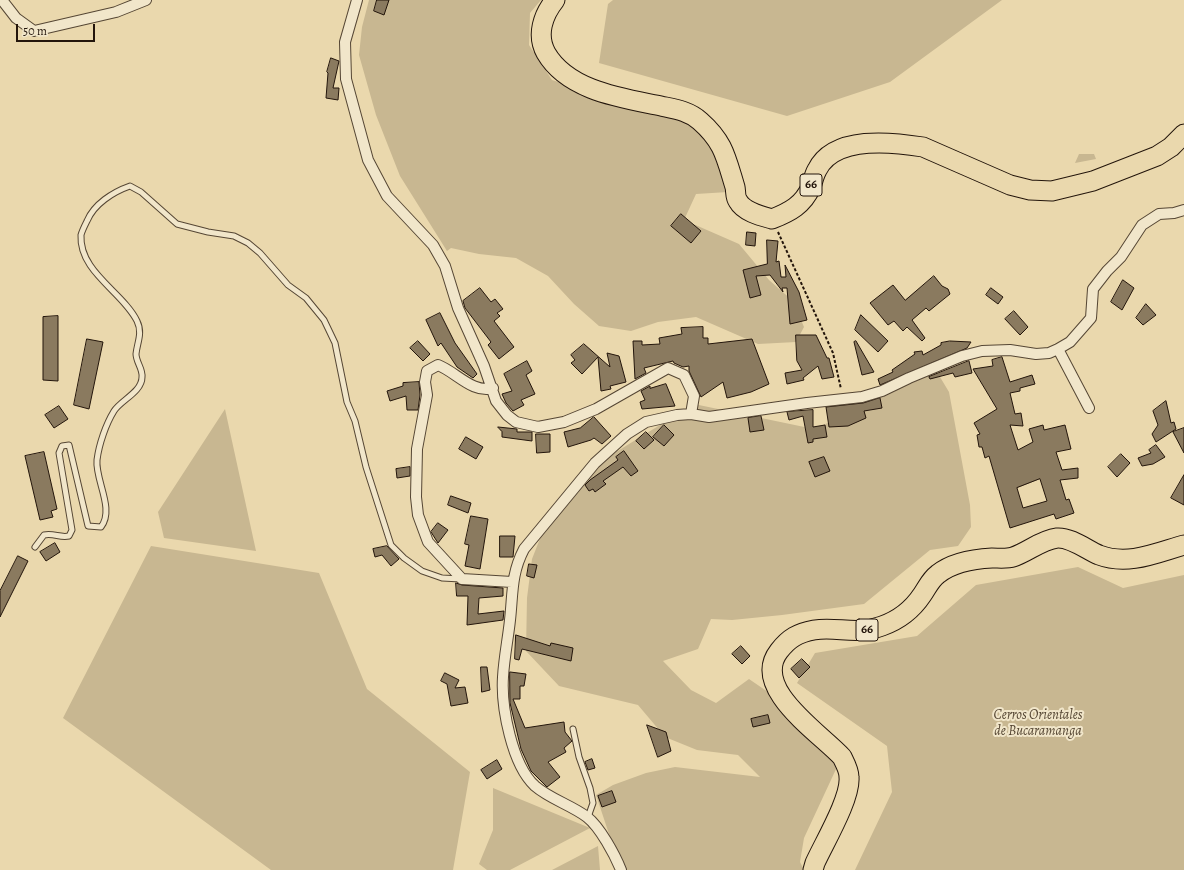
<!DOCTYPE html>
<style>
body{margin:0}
#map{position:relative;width:1184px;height:870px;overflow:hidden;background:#ead8ad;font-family:Alegreya,serif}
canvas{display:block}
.scale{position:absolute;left:16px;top:24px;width:79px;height:18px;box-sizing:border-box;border:2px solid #23150b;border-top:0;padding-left:5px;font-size:12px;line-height:14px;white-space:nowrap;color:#23150b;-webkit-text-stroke:3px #f1e6ca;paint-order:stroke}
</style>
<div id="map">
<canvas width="1184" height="870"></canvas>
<div class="scale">50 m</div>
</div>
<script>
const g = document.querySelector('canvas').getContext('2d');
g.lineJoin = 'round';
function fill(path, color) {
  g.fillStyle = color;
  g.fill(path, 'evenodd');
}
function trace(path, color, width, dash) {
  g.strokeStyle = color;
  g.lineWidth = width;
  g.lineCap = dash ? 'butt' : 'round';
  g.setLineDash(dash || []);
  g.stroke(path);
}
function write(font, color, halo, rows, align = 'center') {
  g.font = font + ' Alegreya,serif';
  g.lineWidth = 4;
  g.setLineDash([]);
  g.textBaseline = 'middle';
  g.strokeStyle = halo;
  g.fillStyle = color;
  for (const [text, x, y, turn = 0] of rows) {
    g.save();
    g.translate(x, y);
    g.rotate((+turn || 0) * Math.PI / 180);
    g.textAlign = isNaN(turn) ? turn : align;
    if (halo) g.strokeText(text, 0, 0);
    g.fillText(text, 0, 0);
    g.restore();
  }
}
const green = new Path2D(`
 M369,0h172l-11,13 -1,32 23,35 19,6 117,29 28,26 12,51 -32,2 -12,26 55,24 30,36 24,21 11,26 -8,15 -38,2 -62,-27 -38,5 -27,9 -32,-5 -25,-22 -26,-28 -32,-18 -37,-4 -28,-6 -4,3 -47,-75 -24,-61 -17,-60 3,-28z
 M613,0h389l-112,82 -103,34 -188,-53 9,-59z
 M1079,154h15l2,5 -21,4z
 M934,367l15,25 21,113 1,22 -13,19 -28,4 -66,54 -82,11 -50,5 -21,-1 -13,30 -35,12 28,29 25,13 33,-24 70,48 18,40 -33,71 -4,24 4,8h-183l-25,-75 17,-10 33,-12 29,-6 85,10 -22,-22 -41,-5 -32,-13 -27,-32 -79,-19 -33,-35 1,-53 5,-39 18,-46 58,-56 86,-53 120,25 25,-11 36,-22z
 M225,409l31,142 -92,-13 -6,-26z
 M151,546l168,27 48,116 103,83 -17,98h-182l-208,-152z
 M1078,567l45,21 61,-13v295h-329l37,-78 -5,-46 -90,-63 18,-30 102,-17 59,-51z
 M493,788l97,40 -80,42h-23l-8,-6 14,-34z
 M598,846l2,24h-48z`);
const building = new Path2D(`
 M377,0h12l-5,15 -10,-4z
 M331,58l8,3 -6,27h6l-1,12 -12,-2 2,-25 -1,-1z
 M681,214l20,17 -10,12 -20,-17z
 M747,232l9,1 -1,13 -9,-1z
 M767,240l11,1 -2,21 3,-1 2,16h5l-1,-12 14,27 8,28 -17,4 -3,-36h-5l1,4 -13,-17 -14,1 5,19 -11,3 -7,-28 24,-6z
 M934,276l8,10 6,3 2,5 -21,17 -3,-3 -14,12 13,18 -3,3 -15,-14 -4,4 -9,-10 -6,4 -18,-22 23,-18 12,15z
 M1123,280l11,8 -12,22 -11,-8z
 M480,288l11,14 4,-3 8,10 -6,4 3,3 -6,5 20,26 -15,12 -11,-14 3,-3 -26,-34 -2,-7z
 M991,288l12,9 -5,7 -12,-9z
 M1146,304l10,11 -13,10 -7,-7z
 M1014,311l14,16 -8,8 -15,-16z
 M440,313l15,30 22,31 -4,4 -16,-11 -16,-24 -3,3 -12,-26z
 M861,315l27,26 -10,11 -23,-22z
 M58,316v65l-15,-1v-63z
 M703,327v11h5v6l44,-5 17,45 -18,8 -24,6 -4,-16 -22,15 -12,-26v-5l-6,1 -9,-4 -1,-2 -29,7 2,5 -11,6 -2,-38h9v4l18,-1 -1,-6 23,-4 -1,-6z
 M796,335h20l11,23h2l5,19 -12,2 -4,-13 -15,12 1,2 -17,4 -2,-11 17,-3 -5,-9z
 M87,339l16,3 -14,67 -15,-4z
 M418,341l12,13 -7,7 -13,-13z
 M856,341l18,31 -12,3 -8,-33z
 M950,341l21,1 -4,6 -87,37 -2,-6 15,-7 -1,-2 23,-16 -1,-2 8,-1 1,4 18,-10v-2z
 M584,344l26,23 -3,-14 12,3 7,26 -16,4 1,3 -10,2 -3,-34 -16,17 -11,-11 4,-3 -4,-5z
 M1002,357l8,25 22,-7 3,9 -15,4v3l-10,2 5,21 6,-1 2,13 -13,-1 8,25 15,-8 -4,-13 14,-4 1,5 21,-5 6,24 -15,3 6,18 16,-2v10l-18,2 6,20 3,-1 5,14 -18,6 -2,-5 -44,14 -21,-72 -4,2 -3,-11h-3l-2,-12 3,-1 -6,-11 23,-14 -24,-40 20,-3 -1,-6zM1040,479l7,22 -24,7 -6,-20z
 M527,361l5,10 -6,4 9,19 -14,6 3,5 -11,6 -7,-8 -4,-9 10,-3 -8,-17z
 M969,361l3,12 -17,4 -2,-4 -23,6 -1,-2z
 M419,382l1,13 -2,15h-11l-1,-14 -16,5 -3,-10 16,-5v-3z
 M666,384l9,22 -33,3 -2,-7 5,-2 -4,-9 9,-5v2z
 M880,398l2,10 -18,3 2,7 -18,8 -19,1 -3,-20 37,-4z
 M1166,401l5,22 3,-1 2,7 -20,13 -4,-8 6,-9 -5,-14z
 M59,406l9,13 -14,9 -9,-13z
 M813,410v17l12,-2 2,12 -14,2v3l-5,1 -5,-27 -14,4 -2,-8z
 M761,416l3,14 -14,2 -2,-14z
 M594,417l17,19 -9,8 -8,-6 -3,2 -23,7 -4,-15 16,-4z
 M664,425l10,10 -10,11 -11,-9z
 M498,427l19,2v3h15v9l-30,-4v-5z
 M1184,428v25l-11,-21z
 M646,432l8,8 -10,9 -8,-8z
 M536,434h14v18l-13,1z
 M466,437l17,10 -7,12 -17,-10z
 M1156,445l9,12 -12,7 -11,2 -4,-8 13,-5 -2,-3z
 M624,451l14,20 -7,5 -8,-9 -20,14 3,3 -11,8 -2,-3 -4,2 -4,-6 5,-5 28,-20 -2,-3z
 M44,452l13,57 -6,2 2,6 -13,3 -15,-64z
 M1121,454l9,9 -13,14 -9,-10z
 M824,457l6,14 -15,6 -6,-15z
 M410,467v9l-13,2 -1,-9z
 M1184,475v30l-13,-7z
 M451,496l20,7 -3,10 -20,-8z
 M471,516l17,3 -8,50 -15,-3 4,-21 -4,-1z
 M438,523l10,7 -10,13 -7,-11z
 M500,536h15l-2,21h-13z
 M55,543l5,9 -14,9 -6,-9z
 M387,546l12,13 -8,7 -9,-11 -7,2 -2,-8z
 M18,556l10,5 -28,56v-26z
 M529,564l8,1 -3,13 -7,-2z
 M456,583l6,2 41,3v8l-24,2 -1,16 26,-3 -1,9 -36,5 1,-29h-11z
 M516,635l34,11 1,-3 22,5 -2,13 -49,-12 -3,11 -4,-1z
 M741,646l9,10 -8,8 -10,-10z
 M802,659l8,8 -11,11 -8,-9z
 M481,667h6l3,23 -8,2z
 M510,672l16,2 -2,12h-4v13h-7l12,29 39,-6 1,10 7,9 -8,7 2,4 -18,10 12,15 -13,10 -16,-16 -10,-22 -11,-46z
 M445,673l14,7 -4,8 10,-1 3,16 -17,3 -4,-22 -6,-3z
 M768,715l2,8 -17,4 -2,-8z
 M647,725l19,7 5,19 -13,6z
 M592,759l3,9 -7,2 -3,-8z
 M497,760l5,9 -15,10 -6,-9z
 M612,791l4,11 -14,5 -4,-11z`);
const path = new Path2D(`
 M778,232l55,121 8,36`);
const lane = new Path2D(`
 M35,547l9,-12c10,-2 16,3 25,1l3,-6 -13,-77 3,-7 7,-1 19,81 13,1c14,-18 -6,-47 -4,-67 2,-16 9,-36 17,-49 7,-11 28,-19 28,-34 1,-8 -6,-15 -6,-23 1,-11 7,-21 1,-33 -14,-29 -58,-49 -56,-86 1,-4 4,-10 6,-14 7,-17 26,-29 43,-35l11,6 36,32 31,8 26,4 14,7 12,10 28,32 18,13 18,22 11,23 12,59 8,19 11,46 25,78 13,13 18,13 20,7 19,1
 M573,729l6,28 11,31 3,15 -5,14`);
const street = new Path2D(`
 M2,0l14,18 18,13 82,-19 30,-12
 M357,0l-12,42 1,37 22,81 19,36 46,49 12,21 13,42 26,58 12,35 11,14 9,7 22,5 26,-5 32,-13 72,-41 16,7 10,21 -3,18
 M1058,349l31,59
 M493,388c-20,6 -37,-16 -55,-23l-11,6 -2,11 2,13 -10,54 -1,48 2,18 10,27 34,37 50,3
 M621,870c-6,-15 -21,-43 -34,-53 -16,-12 -37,-18 -52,-31 -23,-21 -34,-79 -32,-109 1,-19 5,-38 7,-57 3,-27 1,-46 14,-71l71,-86 32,-29 19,-12 31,-7 14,-1 18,3 98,-14 55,-6 20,-6 27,-13 53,-22 20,-5 28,-1 26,4 13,-1 9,-4 12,-7 21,-24 2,-29 14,-18 14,-14 21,-32 17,-11 15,-1 10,-3`);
const highway = new Path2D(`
 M555,0c-12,15 -19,35 -9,53 22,38 76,45 115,53 14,3 28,5 39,15 24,21 26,37 35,66 1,4 0,10 3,14 6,11 23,15 34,18 18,-7 31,-14 39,-32 2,-6 3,-12 6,-17 17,-35 75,-28 106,-23l87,38 20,5 22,1 41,-10 64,-25 14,-9 13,-13
 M813,870l2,-7c9,-20 36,-65 34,-86 0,-7 -4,-14 -7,-20 -22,-24 -92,-69 -63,-106 10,-13 19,-18 35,-21 24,-4 41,6 68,-4 17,-6 30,-16 40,-31 5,-7 8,-15 16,-21 15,-12 35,-15 54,-16 7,0 15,1 21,-1 15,-5 28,-17 44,-19 14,-1 30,12 42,17 29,11 57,-2 85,-10`);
const shields = [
 [811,185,22],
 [867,630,22]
];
const shieldNames = [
 ["66",811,185],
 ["66",867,630]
];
const parkNames = [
 ["Cerros Orientales",1038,716],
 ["de Bucaramanga",1038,732]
];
fill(green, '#c8b791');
fill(building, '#8a7a5f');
trace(building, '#23150b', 1);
trace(lane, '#554634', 7);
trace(street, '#554634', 12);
trace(highway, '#23150b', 21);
trace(path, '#23150b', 2, [3, 2]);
trace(lane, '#f1e6ca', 5);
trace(street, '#f1e6ca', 10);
trace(highway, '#ead8ad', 19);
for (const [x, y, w] of shields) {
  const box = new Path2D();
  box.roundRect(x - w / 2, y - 11, w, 22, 3);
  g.fillStyle = '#f1e6ca';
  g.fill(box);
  trace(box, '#23150b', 1);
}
write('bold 13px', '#23150b', null, shieldNames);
write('italic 14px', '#554633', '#f1e6ca', parkNames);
</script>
